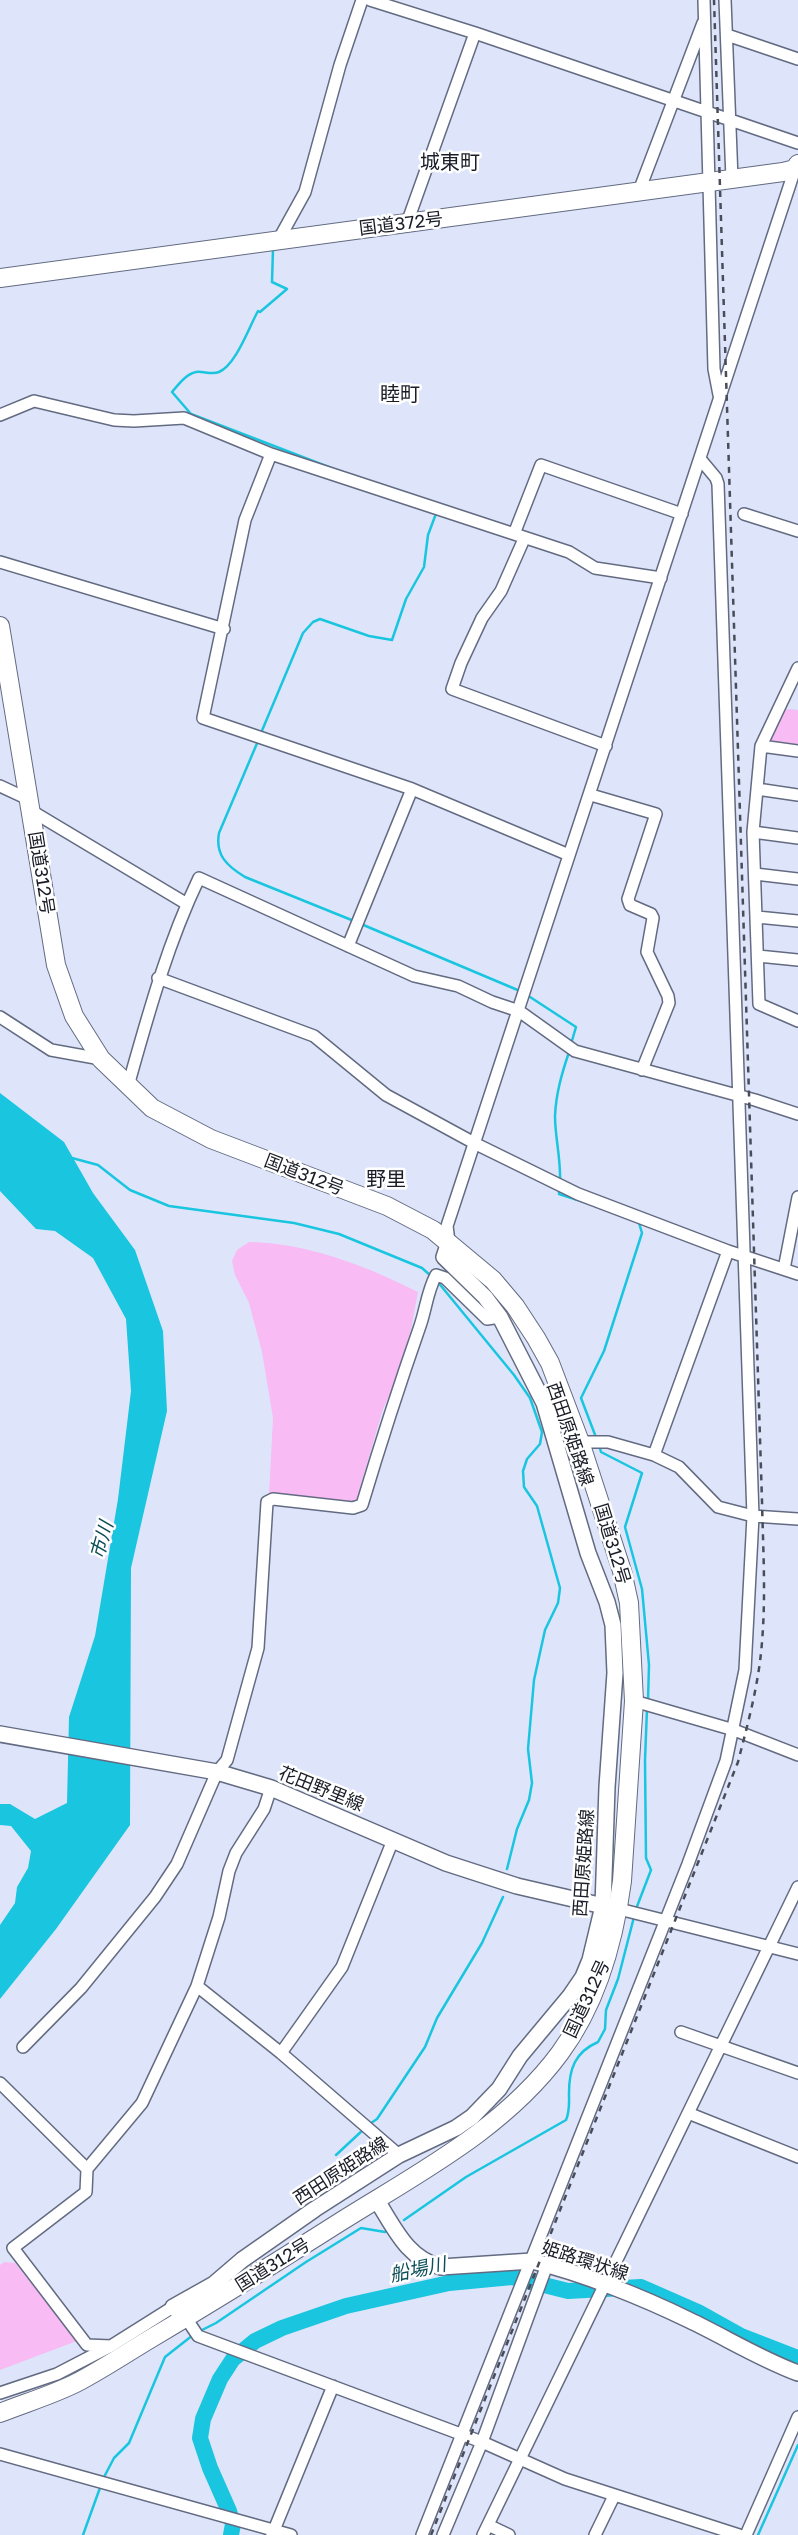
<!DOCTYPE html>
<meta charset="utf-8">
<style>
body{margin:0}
canvas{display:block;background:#dee5fa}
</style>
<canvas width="798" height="2535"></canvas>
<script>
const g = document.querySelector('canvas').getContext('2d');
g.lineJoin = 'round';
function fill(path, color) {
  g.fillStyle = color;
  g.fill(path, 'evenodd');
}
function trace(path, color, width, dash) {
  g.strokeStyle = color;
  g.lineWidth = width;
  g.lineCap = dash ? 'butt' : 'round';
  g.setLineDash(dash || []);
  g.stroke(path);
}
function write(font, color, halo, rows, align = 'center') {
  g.font = font + ' "Golos Text","Noto Sans JP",sans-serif';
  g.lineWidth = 5;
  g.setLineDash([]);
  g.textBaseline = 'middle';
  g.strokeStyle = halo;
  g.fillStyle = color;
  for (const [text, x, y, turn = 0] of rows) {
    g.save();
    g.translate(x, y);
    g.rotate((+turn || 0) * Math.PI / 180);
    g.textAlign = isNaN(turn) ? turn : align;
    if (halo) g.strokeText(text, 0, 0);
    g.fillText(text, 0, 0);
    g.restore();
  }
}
const green = new Path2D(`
 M789,709l9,1v39l-28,-7 14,-32z
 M249,1242c59,1 117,24 169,50l-7,37 -14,50 -14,30 -27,92 -4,3 -83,-10 4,-76 -11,-66 -13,-49 -14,-28 -3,-14 5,-11z
 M4,2262l11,1 62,78 -77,29v-105z`);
const water = new Path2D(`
 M0,1093l64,49 29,51 42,57 28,81 4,80 -36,157 -1,257 -74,104 -56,70v-74l15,-22 2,-16 11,-19 3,-17 -20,-25 -11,-1v-21h10l25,15 32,-16 2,-86 26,-81 23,-137 13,-108 -5,-72 -33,-61 -38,-27 -19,-2 -36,-38z`);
const stream = new Path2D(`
 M273,249l-1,33 15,7 -27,23 -2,-1c-9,16 -22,54 -39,61 -7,3 -16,-1 -23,0 -10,2 -18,13 -24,20l19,22 148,57
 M261,733l42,-100 10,-11 7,-3 49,17 23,4 14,-41 18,-32 4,-32 9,-24
 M258,741l-39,92c-4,22 8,33 26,44l109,44
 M361,924l159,67
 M527,995l49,32 -5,17
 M72,1158l26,7 32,25 39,16 125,17 45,11 83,34 9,8
 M560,1182c1,-24 -5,-44 -5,-66 1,-23 7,-43 14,-64
 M559,1190v4l31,10
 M437,1281l77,94 16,23 12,34 -2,12 -13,15 -4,12 1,16 13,19 23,82 -2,15 -13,27 -11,50 -6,69 4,34 -3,17 -12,29 -10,40
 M597,1440l-16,-42 23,-47 38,-118 -3,-10
 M599,1445l2,7 41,21 -17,54 17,62 7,76 -1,36
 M636,1909l15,-39 -5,-12 -1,-98 2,-51
 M368,2125l9,-6 48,-72 12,-29 45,-75 21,-46
 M336,2155l28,-26
 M404,2220l62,-43 100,-57c4,-9 3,-17 3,-27 0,-24 6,-41 29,-51l7,-13 1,-19 12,-31 16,-62
 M200,2331l16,-8 90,-61 55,-34 24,4
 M103,2479l11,-21 15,-15 36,-86 28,-22
 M83,2535l18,-50
 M758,2535l40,-90`);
const river = new Path2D(`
 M231,2535l2,-11 -4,-13 -19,-43 -10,-30 3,-19 17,-40 13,-20 22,-18 27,-13 64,-22 103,-23 63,-6 56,14 73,-4 57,25 43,24 57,22`);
const minor = new Path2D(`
 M370,0l105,33 323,110
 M704,0l10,369 5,26
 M725,0l7,179
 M727,35l71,24
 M639,191l64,-168
 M407,223l68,-190
 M279,239l26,-47 35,-127 22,-65
 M0,415l34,-14 80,19 20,1 50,-3 87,36
 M744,514l54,17
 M514,534l27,-69 141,49
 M524,539l-23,52 -19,27 -21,45 -9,26 154,57
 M0,562l224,67
 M798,668l-37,78 -8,86 6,172 39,17
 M761,746l37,5
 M0,786l28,13
 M757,789l41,6
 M591,795l65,19 -28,85 2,6 21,9 2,4 -6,34 21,44 1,7 -27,67
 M30,810l157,94
 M753,832l45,6
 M569,855l-157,-66 -209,-71 42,-198 26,-66 298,98 26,16 66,10
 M755,874l43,5
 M757,917l41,4
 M348,946l64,-157
 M758,956l40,4
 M158,978l156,58 72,59 90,49 102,50 150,57 70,23
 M0,1017l51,33 50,9
 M128,1086c20,-71 39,-141 71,-208l215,98 44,10 34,16 27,9 56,40 180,49 43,14
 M449,1242l-2,-16 348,-1057
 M784,1269l14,-72
 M580,1442h28l46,13 25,12 39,40 35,9 45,3
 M654,1455l74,-204
 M634,1701l100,29 64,25
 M619,1909l179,45
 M197,1986l84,67 118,102
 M681,2032l117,41
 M23,2047l58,-59 74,-91 22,-33 40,-92 10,-12 31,-112 9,-146 6,-3 80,9 9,-3c18,-60 37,-119 58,-179 6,-17 7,-34 16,-51l9,3 42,41 13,-2
 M281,2053l61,-86 51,-127
 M0,2083l87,86
 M688,2113l110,44
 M186,2318l12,18 284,106 83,37 174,56
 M111,2346l-24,-1 -74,-97 73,-56 1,-23 55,-66 55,-117 22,-69 10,-46 7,-18 28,-44 7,-21
 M0,2393l57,-19 54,-28 62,-39
 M0,2454l291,81
 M488,2525l21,10
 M272,2535l61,-149
 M422,2535l266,-671 38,-103 19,-91 8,-154 -35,-1032 -2,-6 -15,-18
 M443,2535l39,-93 65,-177
 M483,2535l315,-648
 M595,2535l19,-39
 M746,2535l52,-118`);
const major = new Path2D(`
 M0,1734l217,38 54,16 175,75 71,23 95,22
 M376,2199c18,28 31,60 65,68l91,-6c50,12 110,36 157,59 36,17 71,39 109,53
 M186,2318l-13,-11 41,-23 28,-24 73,-51 84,-54 57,-27 16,-11 27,-28 21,-33 50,-60 13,-19 7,-17 13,-54 4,-119 8,-114 -2,-48 -6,-23 -19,-49 -44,-150 -44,-86 -15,-20 -41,-40 5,-15`);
const highway = new Path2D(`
 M0,278l783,-106 12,-3 3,-5
 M0,626l56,339 18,51 27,43 51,49 59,31 176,67 46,24 60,50 22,26 21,32 14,25 30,79 42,129 7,32 5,98 -12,180c-8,61 -25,122 -62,172 -56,76 -142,120 -220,169 -63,40 -126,79 -190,117 -25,15 -49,31 -74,44 -24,12 -51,20 -76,30`);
const rail = new Path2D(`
 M431,2535l307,-773c10,-39 21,-79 24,-120 4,-47 1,-94 0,-141l-48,-1501`);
const streetNames = [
 ["国道372号",401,224,-7],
 ["国道312号",41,873,81],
 ["国道312号",304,1175,21],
 ["西田原姫路線",570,1434,71],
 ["国道312号",612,1544,73],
 ["花田野里線",321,1789,22],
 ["西田原姫路線",584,1863,-86],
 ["国道312号",587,1999,-65],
 ["西田原姫路線",341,2171,-33],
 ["姫路環状線",585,2261,18],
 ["国道312号",273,2265,-32]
];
const waterNames = [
 ["市川",102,1540,-74],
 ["船場川",418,2270,-12]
];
const quarterNames = [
 ["城東町",450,163],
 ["睦町",400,395],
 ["野里",386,1180]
];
fill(green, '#f8bbf4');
fill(water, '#1ac5df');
trace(stream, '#1ac5df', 2.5);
trace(river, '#1ac5df', 16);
trace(minor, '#636b82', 14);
trace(major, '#636b82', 18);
trace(highway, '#636b82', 20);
trace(minor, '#fff', 11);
trace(major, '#fff', 15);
trace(highway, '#fff', 18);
trace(rail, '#494d59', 2.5, [6, 6]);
write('18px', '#1a1d27', '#fff', streetNames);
write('italic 19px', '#0d4f59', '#fff', waterNames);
write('20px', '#1a1d27', '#fff', quarterNames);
</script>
